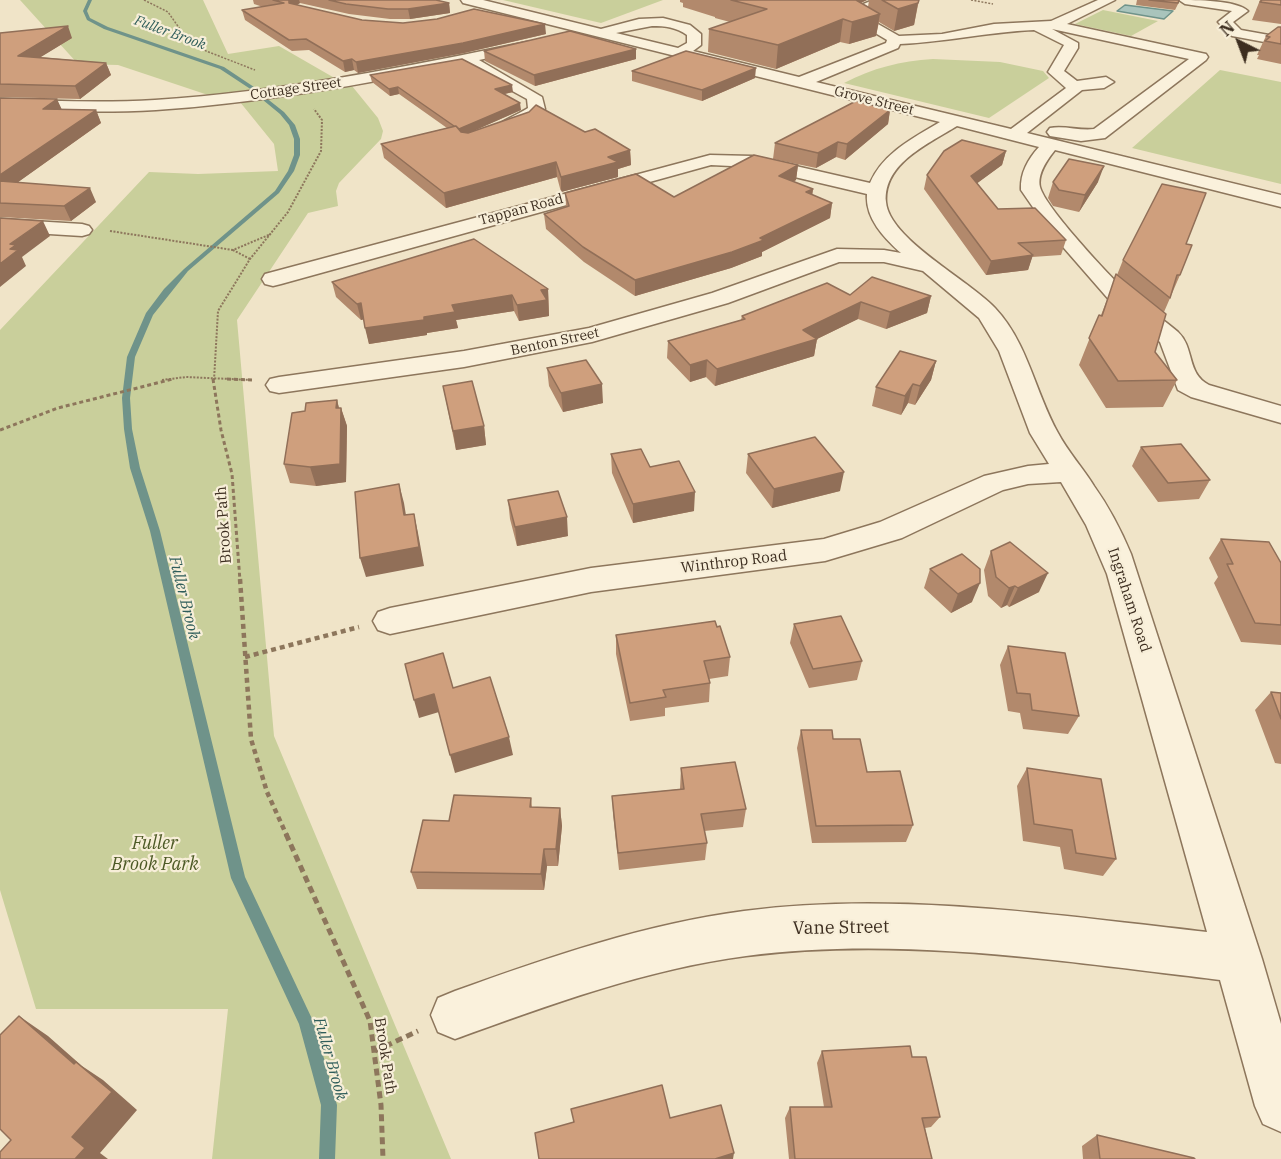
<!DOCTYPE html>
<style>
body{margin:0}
#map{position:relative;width:1281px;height:1159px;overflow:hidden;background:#f0e4c8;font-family:"IBM Plex Serif",serif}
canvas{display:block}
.north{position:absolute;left:1209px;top:12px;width:60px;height:60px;-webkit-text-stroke:4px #f7eed8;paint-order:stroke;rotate:318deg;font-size:16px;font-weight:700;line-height:24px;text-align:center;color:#3d2e20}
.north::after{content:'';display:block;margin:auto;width:21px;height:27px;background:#3d2e20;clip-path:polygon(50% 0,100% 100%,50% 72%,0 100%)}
</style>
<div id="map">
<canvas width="1281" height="1159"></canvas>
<div class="north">N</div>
</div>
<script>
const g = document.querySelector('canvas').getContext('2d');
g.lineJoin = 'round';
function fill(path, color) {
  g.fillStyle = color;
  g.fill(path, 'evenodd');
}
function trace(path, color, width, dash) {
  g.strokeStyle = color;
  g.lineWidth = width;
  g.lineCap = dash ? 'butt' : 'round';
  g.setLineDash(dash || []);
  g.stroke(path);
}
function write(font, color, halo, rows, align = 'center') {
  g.font = font + ' "IBM Plex Serif",serif';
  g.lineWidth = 4.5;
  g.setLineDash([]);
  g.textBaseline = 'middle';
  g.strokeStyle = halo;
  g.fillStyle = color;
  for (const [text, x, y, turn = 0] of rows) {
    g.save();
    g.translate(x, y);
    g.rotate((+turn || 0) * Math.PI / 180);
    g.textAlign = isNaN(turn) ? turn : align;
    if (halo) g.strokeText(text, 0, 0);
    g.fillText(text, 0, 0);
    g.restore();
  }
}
const green = new Path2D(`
 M20,0h183l25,54 51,-8 59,34 -127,16 -93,-31 -40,-1z
 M503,0h160l-62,23z
 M1103,10l55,11 -27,15 -56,-12z
 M933,59l67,3 43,9 6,7 -60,40 -145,-35c29,-15 56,-22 89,-24z
 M1220,70l61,12v102l-149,-36z
 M352,86l26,32 5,13 -2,8 -42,44 -3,8 2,15 -30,7 -71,107 37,416 177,423h-239l16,-150h-192l-36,-119v-560l149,-158 49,2 80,-3 -4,-27 -34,-42z`);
const water = new Path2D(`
 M1125,5l48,6 -9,8 -47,-8z`);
const stream = new Path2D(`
 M88,0h4l-5,11 3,7 18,9 116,40 36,24 -5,1 -35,-23 -116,-40 -17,-9 -4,-9z
 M265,97l19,15 11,13 5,14v16l-6,16 -15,22 -91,78 -35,44 -18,42 -5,41 2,31 8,39 20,63 85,346 69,146 23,82 -2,54h-16l2,-54 -22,-81 -68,-146 -81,-347 -20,-63 -6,-39 -2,-31 5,-41 19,-44 18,-24 20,-20 91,-78 13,-20 6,-16v-16l-5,-14 -9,-11 -17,-14z`);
const pathFar4 = new Path2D(`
 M144,0l24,12 14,20 24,19 49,19
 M971,0l22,4`);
const pathFar3 = new Path2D(`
 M110,231l123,19
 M250,259l-17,-9 38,-16
 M162,380l24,-3 66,3
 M214,380l4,-69 32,-52 38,-47 33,-61 1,-31 -8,-11`);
const pathFar2 = new Path2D(`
 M213,379l8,51 11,44 8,107
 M227,379l25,1
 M0,430l58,-22 115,-29`);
const pathFar1 = new Path2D(`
 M240,579l11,160 16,53 20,44
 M245,657l114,-30`);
const path = new Path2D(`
 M286,834l84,187 11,84 2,54
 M375,1051l43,-20`);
const minor = new Path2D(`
 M461,0h22l118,29 38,-10 24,-1 27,7 11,9v11l-8,6 106,26 87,-34 1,-3 -37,-22 4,-10 19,-8h17l-25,13 -1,3 35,20 43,-2 52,-10 57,-3 47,-21h17l-48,24 139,30 2,3 -2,3 -101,78 -24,3 -31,-5 -3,-4 3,-4c14,-3 30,3 44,1l95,-70 -137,-30 26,14v5l-14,23 13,10 29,-4 8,5 -10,6 -22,2 -55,43 254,62v12l-226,-57c-8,10 -18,24 -15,37 5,20 70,90 88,106 16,14 34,25 50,39 17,16 8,41 31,53l72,21v17l-90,-26 -13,-7 -18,-48 -49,-40 -61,-70 -29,-42c-1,-17 7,-31 18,-43l-82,-21c-27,17 -74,37 -71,76 3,37 83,78 109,106 33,35 40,84 63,125 10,19 25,35 36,53 15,21 27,44 37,68l131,405 19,65v108l-18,-8 -8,-18 -35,-126 -8,-1c-153,-18 -312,-43 -466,-23 -100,13 -197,49 -291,83l-17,-7 -7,-17 7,-17 17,-7c94,-34 190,-67 289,-80 149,-20 314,4 463,21l-100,-358 -21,-49 -25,-43 -33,2 -25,6 -101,48 -77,23 -234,31 -201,42 -12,-4 -5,-9 5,-9 12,-4 201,-40 233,-29 56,-17 104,-46 44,-10 21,-2 -19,-31 -31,-82 -20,-33 -56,-47 -39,-9h-45l-111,41 -136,39 -128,25 -185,26 -9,-2 -4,-6 4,-6 9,-2 185,-26 125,-23 123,-35 125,-44 47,1 17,3c-17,-15 -36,-35 -34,-59l-115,-27 -41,-2 -430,119 -8,2 -8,-2 -3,-5 3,-5 445,-119 42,1 118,27c13,-30 43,-45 70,-61l-477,-119zM652,26c13,0 24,1 35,9v8l-9,5 -62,-15zM1034,30l30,15 -16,27 18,16 -55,41 -195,-47 82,-34 2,-4c45,-2 89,-12 134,-14z
 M1179,0c17,0 57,0 69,11l-15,11 8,8 39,7 1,4 -6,3 -43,-8 -14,-14 14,-11 -47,-7z
 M527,42l5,1 2,3 -2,3 -53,11 63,37 3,12c-9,13 -33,28 -49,24l-3,-4c7,-8 25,-14 35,-21l-1,-9 -64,-35c-101,21 -204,39 -307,46 -52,3 -104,1 -156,-1v-10c51,2 103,4 155,1 125,-8 249,-33 372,-58z
 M0,219l82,5 7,2 3,4 -3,4 -7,2 -82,-5z`);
const wall = new Path2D(`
 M253,0h183l13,3 1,10 -40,6h-20l-41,-5 -49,-11 -3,2 65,15 184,14 -82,19 -106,20 -4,-3 -9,2 -36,-22 -17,1 -47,-31 -3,-10 21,-3 -9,-3z
 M680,0h187l-6,3 7,4 1,-7h50l-5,25 -20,6 -15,-9 -3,14 -27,8 -9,-2 -64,27 -68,-17 1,-23 21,-7 -15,-4v-1l-32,-10v-4l-3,-1z
 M1137,0h43l-5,10 -39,-5z
 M1260,0h21v24l-29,-4z
 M1281,27v37l-24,-5 2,-4h-2l9,-19z
 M0,33l72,5 -32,19 66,6 5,12 -31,24 -80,-2z
 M636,49v10l-101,27 -50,-25 -1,-10z
 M632,71l123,7 -53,23 -70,-20z
 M370,75l143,17 -9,2 17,16 -48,21 112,1 45,18 1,15 -13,4v8l-57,15 -4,-15 -111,31 -62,-50 -3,-14 66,-16 -48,-34 -9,2 -18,-14z
 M0,98l62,12h34l5,13 -83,59 78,20 -25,19 -71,-4z
 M890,110l-2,14 -43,36 -9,-3 -20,11 -43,-9 2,-16z
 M1006,151l-4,14 -25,18 21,26 68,31 -5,15 -29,2 -4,13 -42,5 -62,-86 3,-14z
 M798,165l-2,15 -3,2 20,7 -1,6 20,8 -2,15 -68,34v4l-31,12 -96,28 -51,-34 -38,-33 -2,-15 22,-7 -1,-14 109,4z
 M1053,182h45l-19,30 -26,-6 -5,-8z
 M1186,244l-6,31 -16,37 -9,40 22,28 -14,27 -57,1 -27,-43 20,-50h2l22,-55z
 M332,282l216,7 1,27 -30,5 -5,-10 -58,9 2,8 -31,5v2l-58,9 -5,-25 -3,1 -25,-23z
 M850,295l81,1 -4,17 -41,16 -28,-10 -41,20 -3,17 -99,30 -9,-9 -16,5 -23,-24 1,-17 73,-21 1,-4z
 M936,361l-5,19 -16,25 -7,-2 -7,12 -29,-9 4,-19z
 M547,368l56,35 -40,9 -14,-26z
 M443,386l41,40 2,19 -30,5z
 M337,400l2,8h2l6,18 -1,56 -30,4 -26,-3 -6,-19 21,-53z
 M1141,447l69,33 -11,19 -41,3 -26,-36z
 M611,454l39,13 44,44 -61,12 -21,-50z
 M748,454l92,37 -68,17 -26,-35z
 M508,500l60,36 -51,10 -7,-27z
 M1221,539l60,24v82l-40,-3 -27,-59 4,-6 -9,-19z
 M991,551l48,41 -30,15 -2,-2 -6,3 -13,-12 -4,-26z
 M930,569l42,33 -21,11 -27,-25z
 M794,624l68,37 -5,19 -48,8 -19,-45z
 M616,635l114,22 -2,19 -19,3 1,4 -1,19 -44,6v8l-35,5 -14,-67z
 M1008,646l71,70 -11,18 -45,-5 -3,-16 -12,-2 -8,-46z
 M1271,692l10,1v71l-6,-1 -20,-53z
 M801,730l32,9 34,33 46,53 -7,17 -94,1 -15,-95z
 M681,768l65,41 -3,18 -39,4 3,12 -2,17 -86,10 -6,-56 -1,-18 68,-7z
 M1027,768l89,91 -13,17 -39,-7 -4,-22 -37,-6 -6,-55z
 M531,798l1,9 28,1 2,18 -4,40h-11l-3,24 -127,-1 -6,-17 38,-51z
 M822,1051l118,66 -9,10 -6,1 7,31h-143l-4,-41 5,-11h34l-7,-44z
 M1097,1135l98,24h-112l-1,-13z`);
const shadedWall = new Path2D(`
 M289,0h10l1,3 -9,5z
 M851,0h16l-14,6z
 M449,3l1,10 -40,6 -2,-10z
 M918,3l-4,22 -20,6 4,-22z
 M880,14l-4,22 -27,8 3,-22z
 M843,19l-3,23 -64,27 2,-24z
 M545,24l1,10 -82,19 -106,20 -2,-11z
 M68,26l4,12 -49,30 -5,-12z
 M636,49v10l-101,27 -1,-11z
 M352,59l2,11 -9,2 -2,-11z
 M106,63l5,12 -31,24 -5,-13z
 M756,68l-1,10 -53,23v-11z
 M512,85l1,7 -17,4 -1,-7z
 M398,87l1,7 -9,2 -1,-7z
 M57,99l6,13 -20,-3z
 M520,103l1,7 -61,27 -1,-8z
 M96,110l5,13 -101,72v-20z
 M890,110l-2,14 -43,36 2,-16z
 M838,142l-2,15 -20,11 2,-15z
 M630,150l1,15 -13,4v8l-57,15v-15l47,-20z
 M1006,151l-4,14 -34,25 3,-14z
 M556,162l1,15 -111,31 -2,-15z
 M798,165l-2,15 -19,11 2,-15z
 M1104,166l-6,16 -19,30 6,-17z
 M90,188l6,14 -25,19 -7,-15z
 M813,189l-2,15 -5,-12z
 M832,203l-2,15 -68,34v4l-31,12 -96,28v-16l125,-42z
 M43,221l7,15 -28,21 4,9 -26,21v-23l10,-15v-5z
 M1033,255l-5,15 -42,5 5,-14z
 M548,289l1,27 -30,5 -2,-16 24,-15z
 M512,295l2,16 -58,9 2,8 -31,5v2l-58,9 -4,-16 59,-11 28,-12z
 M931,296l-4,17 -41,16 4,-17z
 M861,302l-3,17 -41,20 -3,17 -99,30 2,-17z
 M361,303l4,16 -4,1 -4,-16z
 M707,360l-1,17 -16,5v-17z
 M936,361l-5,19 -16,25 5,-19z
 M602,384l1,19 -40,9 -2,-19z
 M913,384l-5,19 -7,12 4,-19z
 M337,400l4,17v-9l6,18 -1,56 -30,4 -6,-19 26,-59z
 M484,426l2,19 -30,5 -3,-19z
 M844,472l-4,19 -68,17 2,-19z
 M399,484l5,19 5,31 -5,-19z
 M695,492l-1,19 -61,12v-19z
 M414,514l4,19 6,33 -58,11 -6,-19z
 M567,517l1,19 -51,10 -2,-19z
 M1048,573l-9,19 -30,15 9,-19z
 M980,583l-8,19 -21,11 7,-19z
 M1015,586l-8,19 -6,3 8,-20z
 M434,694l5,18 -20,6 -5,-18z
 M509,737l4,18 -58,18 -5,-18z
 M560,808l2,18 -4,40 -2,-17z
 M544,849l3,17 -3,24 -3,-16z
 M19,1016l29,20 34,30 21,14 34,30 -37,43 8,6h-33l-3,-22 2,-73z
 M734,1153l-1,6h-18z`);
const building = new Path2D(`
 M273,0h16v3l73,17 41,3 34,-4 37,-10 71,15 -82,19 -107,19 -4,-3 -9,2 -37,-22 -17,1 -47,-30 42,-7z
 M329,0h107l13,3 -41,6h-20l-42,-5z
 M731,0h125l24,14 -28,8 -9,-3 -65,26 -69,-16 58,-20z
 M882,0h37l-1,3 -20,6z
 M1149,0h30l-1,3z
 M1262,0h19v5l-21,-3z
 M68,26l-50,30 88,7 -31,23 -75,-2v-51z
 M1278,27h3v17l-16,-3 5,-4 -4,-1z
 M570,31l66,18 -102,26 -50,-24z
 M686,51l70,17 -54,22 -70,-19z
 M462,59l50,26 -17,4 25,14 -61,26 -3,-3h-2l-56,-39 -9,2 -19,-14z
 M0,98l57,1 -14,10 53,1 -96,65z
 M856,101l34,9 -43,34 -9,-2 -20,11 -43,-10z
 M536,105l49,27 10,-3 35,21 -22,7 10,5 -57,15 -5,-15 -112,31 -63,-49 75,-18 5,6 7,1 61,-21z
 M962,140l44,11 -35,25 27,33 37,-1 31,32 -48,3 15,12 -42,6 -64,-86 17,-24z
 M754,155l44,10 -19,11 34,13 -7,3 26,11 -72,35 4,2 -32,12 -97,28 -52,-33 -39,-33 25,-8 -4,-13 71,-19 38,23z
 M1069,159l35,7 -19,29 -26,-5 -6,-8z
 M0,181l90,7 -26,18 -64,-3z
 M1162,184l44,9 -20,51 6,1 -12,30h-3l-7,23 -47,-38z
 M0,218l43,3 -33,23 6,1 -6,4 8,1 -18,14z
 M474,239l74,50 -7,1 6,10 -30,5 -5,-10 -60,10 3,7 -31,5v3l-59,8 -4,-25 -4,1 -25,-22z
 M1116,274l50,40 -11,38 22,28 -59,1 -29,-43 10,-23 3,1z
 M872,277l59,19 -41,16 -29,-10 -58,28 14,9 -100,30 -10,-9 -17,5 -22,-24 77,-22 -3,-3 85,-33 23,12z
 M900,351l36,10 -16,25 -7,-2 -8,12 -29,-9z
 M586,360l16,24 -41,9 -14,-25z
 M472,381l12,45 -31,5 -10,-45z
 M337,400l-1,8h5l-1,56 -30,3 -26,-3 8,-51 13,-2 1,-8z
 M815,437l29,35 -70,17 -26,-35z
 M1181,444l29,36 -42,3 -27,-36z
 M641,449l9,18 29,-6 16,31 -62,12 -22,-50z
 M399,484l5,31 10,-1 5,33 -59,11 -5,-66z
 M558,491l9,26 -52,10 -7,-27z
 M1221,539l48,3 12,21v62l-26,-2 -28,-59h6z
 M1010,542l38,31 -30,15 -3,-2 -6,2 -13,-11 -5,-26z
 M962,554l18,15v14l-22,11 -28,-25z
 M841,616l21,45 -49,8 -19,-45z
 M715,621l2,6 3,-1 10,31 -26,4 6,22 -47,7 3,7 -36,6 -14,-68z
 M1008,646l57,7 14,63 -47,-6 -2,-16 -13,-1z
 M443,653l10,35 37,-11 19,60 -59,18 -16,-61 -20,6 -9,-36z
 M1271,692l10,1v26z
 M801,730h31l1,9h27l7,33 33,-1 13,54 -97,1z
 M735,762l11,47 -45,5 6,29 -89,10 -6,-57 72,-7 -3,-21z
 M1027,768l74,11 15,80 -40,-6 -4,-23 -38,-6z
 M454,795l77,3 -1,9 30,1 -4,41h-12l-3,25 -130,-2 12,-52 26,1z
 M19,1016l55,48 2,-2 36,30 -40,45 13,11 -10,11h-75v-7l11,-12 -11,-11v-94z
 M910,1046l2,11h14l14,60 -18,1 10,41h-137l-5,-52h42l-10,-56z
 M662,1085l8,33 51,-13 13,48 -19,6h-176l-4,-26 39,-11 -3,-13z
 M1097,1135l97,23 1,1h-95z`);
const farWaternames = [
 ["Fuller Brook",170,33,20]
];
const farStreetnames = [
 ["Cottage Street",296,89,-8],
 ["Grove Street",874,101,14],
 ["Tappan Road",521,210,-15],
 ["Benton Street",555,342,-12]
];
const streetNames = [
 ["Brook Path",224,525,-94],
 ["Winthrop Road",734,562,-7],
 ["Ingraham Road",1129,600,72],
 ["Brook Path",385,1056,81]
];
const waterNames = [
 ["Fuller Brook",184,598,76],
 ["Fuller Brook",330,1059,74]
];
const nearParknames = [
 ["Fuller",155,844],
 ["Brook Park",155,865]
];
const nearStreetnames = [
 ["Vane Street",841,928,-1]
];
fill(green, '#c9cf9b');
fill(water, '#a9c4bc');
trace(water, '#6f938a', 1.5);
fill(stream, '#6f938a');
trace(minor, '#8d765c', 3);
trace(pathFar4, '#8d765c', 1.5, [2, 1.5]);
trace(pathFar3, '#8d765c', 2, [2, 1.5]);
trace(pathFar2, '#8d765c', 3, [4, 3]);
trace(pathFar1, '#8d765c', 4.5, [5, 4]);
trace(path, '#8d765c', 5, [7, 4.5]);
fill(minor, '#faf1dc');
fill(wall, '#b2896c');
fill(shadedWall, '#916f58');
fill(building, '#cf9f7d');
trace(building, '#916f58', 1.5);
write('italic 14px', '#2f5d5a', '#f7eed8', farWaternames);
write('14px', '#3d2e20', '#f7eed8', farStreetnames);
write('15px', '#3d2e20', '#f7eed8', streetNames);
write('italic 16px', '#2f5d5a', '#f7eed8', waterNames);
write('italic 18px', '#4d5a26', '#f7eed8', nearParknames);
write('18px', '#3d2e20', '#f7eed8', nearStreetnames);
</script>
